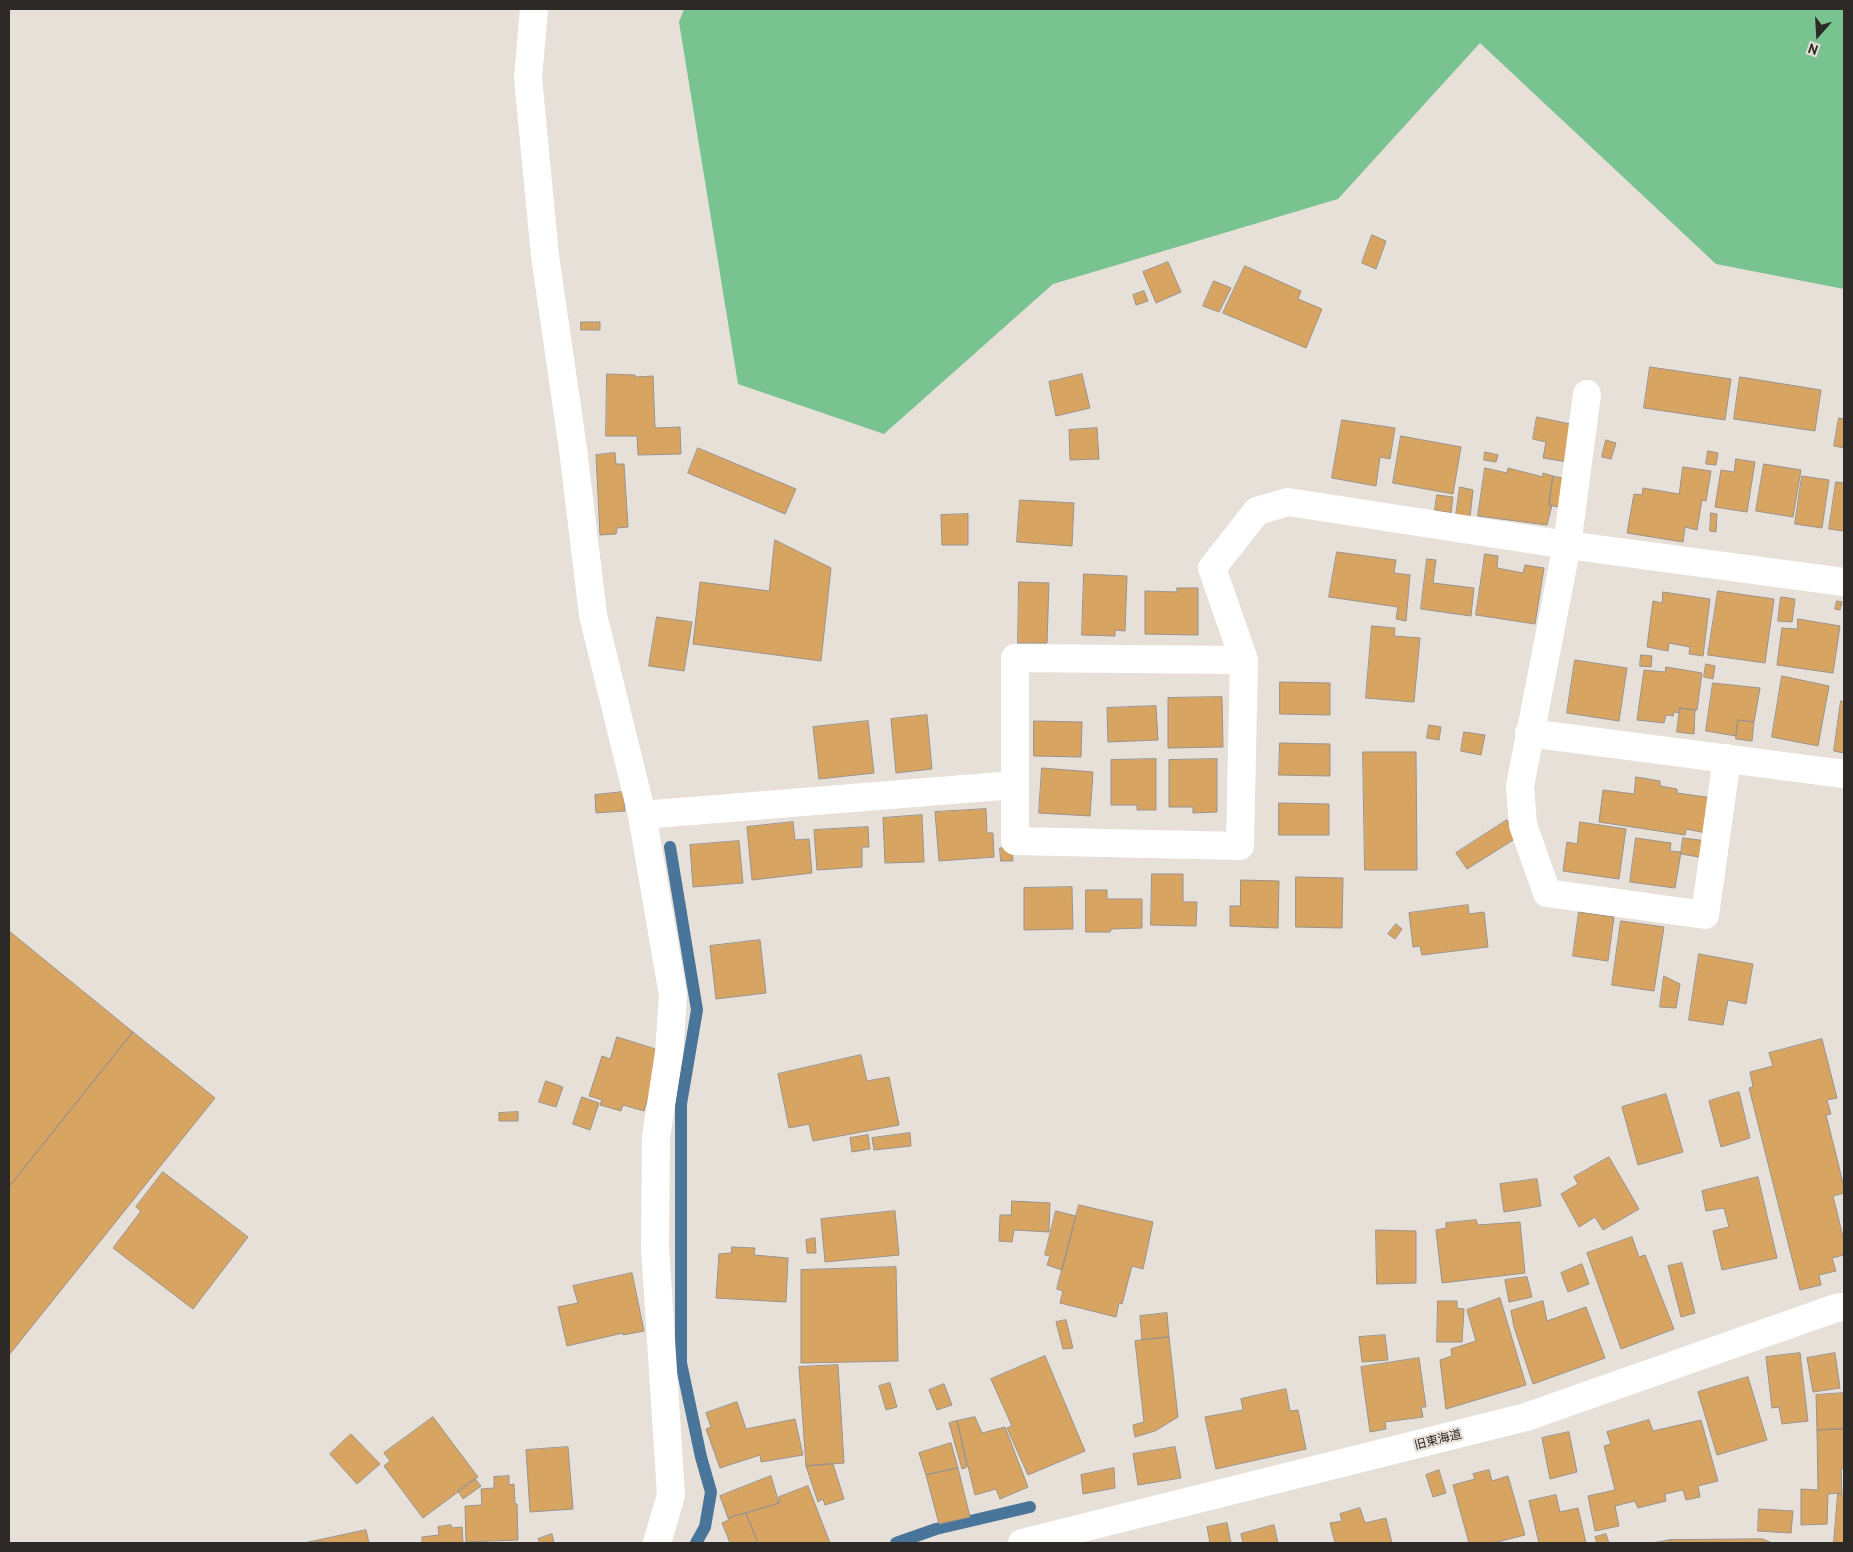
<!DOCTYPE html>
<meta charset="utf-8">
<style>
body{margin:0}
#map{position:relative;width:1853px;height:1552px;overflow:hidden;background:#e7e0d8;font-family:"PT Sans",sans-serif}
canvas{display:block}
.frame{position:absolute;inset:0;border:10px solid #2c2926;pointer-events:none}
.north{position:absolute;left:1793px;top:10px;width:50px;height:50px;-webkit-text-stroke:4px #e7e0d8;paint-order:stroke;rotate:199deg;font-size:14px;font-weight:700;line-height:20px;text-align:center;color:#2c2926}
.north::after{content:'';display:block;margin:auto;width:18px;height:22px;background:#2c2926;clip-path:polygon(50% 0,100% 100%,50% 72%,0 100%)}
</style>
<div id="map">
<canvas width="1853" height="1552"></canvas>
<div class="frame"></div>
<div class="north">N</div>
</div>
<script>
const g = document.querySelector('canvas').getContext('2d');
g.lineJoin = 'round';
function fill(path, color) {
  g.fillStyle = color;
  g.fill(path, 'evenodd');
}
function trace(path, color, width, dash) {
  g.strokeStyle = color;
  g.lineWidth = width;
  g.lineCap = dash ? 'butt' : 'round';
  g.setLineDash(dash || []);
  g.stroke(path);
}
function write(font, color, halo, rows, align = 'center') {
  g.font = font + ' "PT Sans","Noto Sans JP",sans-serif';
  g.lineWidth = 4.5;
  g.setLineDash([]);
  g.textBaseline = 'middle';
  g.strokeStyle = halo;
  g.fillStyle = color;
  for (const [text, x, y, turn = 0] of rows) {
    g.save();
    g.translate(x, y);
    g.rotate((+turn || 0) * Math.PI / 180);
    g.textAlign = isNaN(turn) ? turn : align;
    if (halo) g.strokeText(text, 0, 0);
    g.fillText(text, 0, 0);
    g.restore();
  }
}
const forest = new Path2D(`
 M684,9h1160v280l-128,-25 -236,-221 -142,156 -285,85 -169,150 -146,-50 -59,-362z`);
const stream = new Path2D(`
 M670,847l27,163 -16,94v259l20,94 10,35 -6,35 -9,16
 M896,1543l40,-14 94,-22`);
const building = new Path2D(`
 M1372,235l14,6 -10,28 -14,-6z
 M1168,262l13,30 -25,11 -13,-31z
 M1245,266l56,25 -3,8 24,10 -16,39 -83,-35z
 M1214,281l17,7 -12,24 -16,-6z
 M1144,291l4,10 -12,4 -3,-10z
 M581,322h19v8h-19z
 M1650,367l81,12 -6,41 -81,-12z
 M607,374l28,1v2l18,-1 2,52 25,-1 1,27 -43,1 -1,-19h-31z
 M1082,374l8,34 -34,8 -7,-34z
 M1740,377l81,13 -6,41 -81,-12z
 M1537,417l38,8 -7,37 -25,-4 3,-16 -13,-3z
 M1839,418l5,1v29l-10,-2z
 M1342,420l53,8 -5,31 -10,-2 -4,29 -44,-8z
 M1097,428l2,31 -29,1 -1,-30z
 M1401,436l60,11 -8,47 -60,-11z
 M1606,440l10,3 -5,16 -9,-2z
 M698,448l98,41 -11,25 -97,-41z
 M1708,451l10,2 -2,12 -10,-1z
 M1485,452l13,3 -2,7 -12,-2z
 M615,453l1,11h8l4,63 -11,1 -1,6 -16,1 -4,-80z
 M1736,459l19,3 -8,50 -32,-5 6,-37 13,2z
 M1764,464l37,6 -8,47 -37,-6z
 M1683,467l28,4 -5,30 -4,-1 -5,30 -12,-3 -2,15 -56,-9 7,-39 8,1 1,-7 36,6z
 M1485,468l22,5 1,-5 35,9v-4l10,3 -4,29h3l-5,20 -69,-9z
 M1553,476l13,3 -3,29 -14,-3z
 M1802,476l27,4 -7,48 -27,-4z
 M1836,482l8,1v48l-15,-2z
 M1460,487l13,3 -3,27 -14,-2z
 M1437,495l16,2 -2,16 -16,-3z
 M1020,500l54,3 -2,43 -55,-4z
 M1711,513l6,1 -1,18 -6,-1z
 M968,514v31h-26l-1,-30z
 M775,540l56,28 -10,93 -128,-17 7,-62 69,9z
 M1337,552l59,8 -2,13 16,2 -4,46 -10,-2 2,-12 -69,-10z
 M1485,554l13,2 -1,12 26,5 2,-8 19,3 -9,56 -59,-9z
 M1427,559l9,1 -3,23 41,5 -3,28 -50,-7z
 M1084,574l43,2 -2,55 -10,-1v6l-33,-1z
 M1019,582l30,1 -2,60h-29z
 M1177,588h21v47l-53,-1v-43l32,1z
 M1718,591l56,8 -9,64 -57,-8z
 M1663,592l47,7 -7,57 -14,-2 1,-7 -21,-4 -1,8 -21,-4 6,-46 9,2z
 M1781,597l14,2 -3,23 -14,-1z
 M1837,601l5,1 -2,8 -5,-1z
 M657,617l35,5 -8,49 -35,-5z
 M1798,619l42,7 -7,47 -56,-8 5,-37 15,1z
 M1372,626l23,2 -1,8 26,2 -6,64 -48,-4z
 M1641,655l11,1 -1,11 -11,-1z
 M1575,660l52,8 -8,53 -52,-8z
 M1706,664l9,2 -2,13 -9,-2z
 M1666,667l36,6 -5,37 -17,-2v5l-6,-1 -1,4 -7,-1 -2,8 -27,-3 7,-50 21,2z
 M1782,676l47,10 -11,60 -46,-9z
 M1280,682l50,1v32l-50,-1z
 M1713,683l47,5 -6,34 -16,-2 -2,16 -30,-5z
 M1222,697l1,50 -55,1v-50z
 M1841,701l3,1v51l-10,-2z
 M1156,706l2,34 -50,2 -1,-34z
 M1680,708l15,2 -1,24 -17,-2z
 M927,715l5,54 -36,4 -5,-54z
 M1738,720l16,2 -2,19 -16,-2z
 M868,721l6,52 -55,6 -6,-52z
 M1034,721l48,1 -1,35 -47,-1z
 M1429,725l12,2 -2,13 -12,-2z
 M1464,732l21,3 -4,20 -20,-4z
 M1280,743l50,1v32l-51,-1z
 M1363,752h53l1,118h-52z
 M1156,759v51h-19v-5h-26v-45z
 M1217,759v53l-24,1v-6h-24v-47z
 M1042,768l51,4 -3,44 -51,-3z
 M1636,777l24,4v5l17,3v4l35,5 -6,35 -20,-4 -1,6 -86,-13 4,-32 31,4z
 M623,792l2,19 -29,2 -1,-18z
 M1279,803l50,1v31h-50z
 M986,809l1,24h6l1,24 -55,4 -4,-49z
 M922,815l2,47 -39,1 -2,-45z
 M1507,820l11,17 -51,32 -11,-16z
 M793,822l2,18 14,-1 3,34 -60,7 -5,-53z
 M1580,822l46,7 -7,50 -56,-8 4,-29 10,2z
 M868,827l1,20h-7v20l-45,3 -3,-40z
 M1636,838l35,5 -1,8 11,1 -6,36 -45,-6z
 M1683,838l24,3 -2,17 -24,-4z
 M739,841l4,42 -50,4 -3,-42z
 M1000,848h12l1,13h-12z
 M1152,874h31v28h14l-1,24 -45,-1z
 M1296,877l47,1 -1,50 -46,-1z
 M1241,880l38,1 -1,47 -48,-2v-20h10z
 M1072,887l1,42 -49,1v-42z
 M1086,890h21v9h35v29l-31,1 -1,3h-24z
 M1468,905l1,9 15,-2 4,35 -66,8 -2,-9 -7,1 -4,-34z
 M1579,912l35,5 -6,44 -35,-5z
 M1621,921l43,6 -10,64 -42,-6z
 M1396,924l6,5 -7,10 -7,-5z
 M9,931l124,101 -124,155z
 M760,940l6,53 -50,6 -6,-53z
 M1699,954l54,10 -7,40 -18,-4 -5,25 -34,-5z
 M1664,976l16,8 -4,24 -16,-1z
 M133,1032l82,66 -206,257v-168z
 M617,1037l45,14 -18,60 -21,-6 -2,6 -21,-6 2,-5 -13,-4 13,-40 8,3z
 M1822,1039l15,59 -10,2 4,14 -5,1 18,72v6l-11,3 11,45v14l-12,3 4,13 -17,4 2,10 -21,5 -51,-202 4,-1 -3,-15 23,-6 -4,-13z
 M861,1055l6,26 22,-4 10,48 -86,16 -4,-17 -20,4 -11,-54z
 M546,1081l17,6 -7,20 -17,-5z
 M1739,1092l11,46 -29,9 -12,-46z
 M1666,1094l17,58 -45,13 -16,-58z
 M582,1097l17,6 -9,27 -17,-6z
 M518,1112v9h-19v-8z
 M910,1133l1,13 -37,4 -2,-12z
 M868,1135l2,14 -18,3 -2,-14z
 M1609,1157l30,52 -36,21 -8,-13 -16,10 -18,-33 17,-10 -4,-7z
 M163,1172l85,65 -55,72 -80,-61 28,-37 -5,-4z
 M1758,1177l19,81 -55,12 -9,-39 16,-4 -5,-19 -18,3 -4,-20z
 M1537,1179l4,27 -37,6 -4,-28z
 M1012,1201l38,2 -1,29 -35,-2 -2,12 -13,-1 1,-26h11z
 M1079,1205l74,17 -10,47 -11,-3 -10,38 -3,-1 -3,14 -56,-14 3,-12 -6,-2z
 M895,1211l4,44 -74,7 -4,-43z
 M1056,1211l20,5 -14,54 -15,-5 3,-9 -5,-1z
 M1476,1220l2,5 42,-3 5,51 -83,10 -6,-53 10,-2v-5z
 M1376,1230l40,1v52l-39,1z
 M1632,1237l7,20 6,-2 29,74 -53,20 -34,-96z
 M815,1238l1,15h-9l-1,-13z
 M732,1247l23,1 -1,7 34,3 -2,44 -70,-4 3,-44 12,-1z
 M1682,1263l13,50 -14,4 -13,-51z
 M1582,1264l7,20 -21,8 -7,-19z
 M896,1267l2,94 -97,2v-93z
 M632,1273l12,58 -21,4v-2l-56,13 -9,-39 20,-4 -5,-17z
 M1527,1277l5,20 -23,5 -4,-22z
 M1500,1298l26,87 -80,24 -6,-49 12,-4 -1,-7 25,-8 -9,-31z
 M1438,1301h19v7l7,1 -2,33h-25z
 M1543,1301l4,20 39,-14 19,51 -72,26 -19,-57 -3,-16z
 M1167,1313l2,24 -27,3 -2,-24z
 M1066,1320l7,28 -10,1 -7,-27z
 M1385,1335l3,25 -26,2 -3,-25z
 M1169,1337l9,80 -23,14 -20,6 -2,-12 11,-3 -9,-81z
 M1800,1353l8,68 -26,3 -3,-17 -7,1 -6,-51z
 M1835,1353l5,35 -27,4 -6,-34z
 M1045,1356l40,95 -57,24 -21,-47 5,-2 -21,-47z
 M1419,1358l7,49h-5l2,10 -38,5 1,7 -16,3 -9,-65z
 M838,1365l6,98 -38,3 -7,-99z
 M1748,1377l19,63 -50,15 -19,-63z
 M890,1383l7,24 -11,3 -7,-24z
 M944,1384l8,21 -15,5 -8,-20z
 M1286,1389l4,22 8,-1 8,39 -90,20 -11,-52 38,-7 -2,-11z
 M1844,1393v36l-27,1 -1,-35z
 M737,1402l9,27 49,-10 8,36 -42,7 -1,-7 -40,13 -14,-39 5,-2 -5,-14z
 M433,1417l45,60 -55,41 -39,-52 6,-5 -6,-8z
 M975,1417l7,16 23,-6 23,60 -28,12 -4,-10 -21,6 -18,-74z
 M1649,1420l4,11 48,-11 17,61 -20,5 2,11 -14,3 -3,-10 -18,4 1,7 -28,7 -3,-7 -20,5 4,20 -24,5 -7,-35 27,-6 -11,-44 7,-2 -4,-12z
 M957,1421l10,46 -5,2 -13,-46z
 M1844,1429v40h-3l1,24 -14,1 -1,30 -26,1v-36l17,1 -1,-60z
 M1569,1432l8,40 -27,7 -8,-41z
 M351,1434l29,30 -23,20 -27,-30z
 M951,1443l7,25 -32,7 -7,-22z
 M568,1447l5,62 -43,3 -4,-62z
 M1175,1447l6,31 -43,7 -5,-31z
 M833,1464l11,35 -19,6 -2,-6 -5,3 -12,-36z
 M958,1468l12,49 -31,7 -13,-49z
 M1114,1468l1,20 -32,6 -2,-19z
 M1439,1470l7,23 -13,4 -7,-22z
 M1489,1470l3,11 16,-5 17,59 -32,8h-24l-16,-58 22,-6 -2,-5z
 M509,1476v9l5,-1 1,20h2l1,36 -52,2 -1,-36 17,-1 -1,-16 13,-1v-11z
 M771,1476l8,27 -51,15 -8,-22z
 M475,1479l6,7 -18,13 -5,-8z
 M808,1486l22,57h-72l-12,-30 33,-10v-6z
 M1838,1494h6v49l-10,-1z
 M1556,1495l4,17 18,-4 8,35h-47l-10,-42z
 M1360,1508l5,15 21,-5 6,25h-57l-5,-20 12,-2 -2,-7z
 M1759,1509l34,2 -2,22 -33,-2z
 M746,1513l12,30h-28l-8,-20 7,-3 -1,-2z
 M1227,1523l4,20h-21l-3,-16z
 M451,1525l1,3 10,-1 1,16h-41v-6l17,-2 -1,-8z
 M1274,1525l4,18h-35l-2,-9z
 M366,1530l3,13 -60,-1z
 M552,1534l2,9h-14l-2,-4z
 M1606,1534l3,9h-12l-2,-6z
 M1763,1539l9,4h-101l-1,-3z
 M1670,1540l1,3h-18z`);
const minor = new Path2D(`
 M534,9l-6,69 17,178 28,193 20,166 49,200 31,180 -4,58 -13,84 -1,110 16,248 -14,48
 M1587,394l-20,151 -47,241 3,39 24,68 158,22 22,-157
 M1244,660l-229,-2v183l225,5 4,-186 -32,-92 45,-57 31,-9 279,43 277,37
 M1529,733l315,41
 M642,815l372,-30
 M1022,1543l504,-126 310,-109 8,-1`);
const streetNames = [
 ["旧東海道",1438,1440,-14]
];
fill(forest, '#78c390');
trace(stream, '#4a759a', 12);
fill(building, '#d8a462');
trace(building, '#9a938b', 1);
trace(minor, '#fff', 28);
write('12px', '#2c2926', '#e7e0d8', streetNames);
</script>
